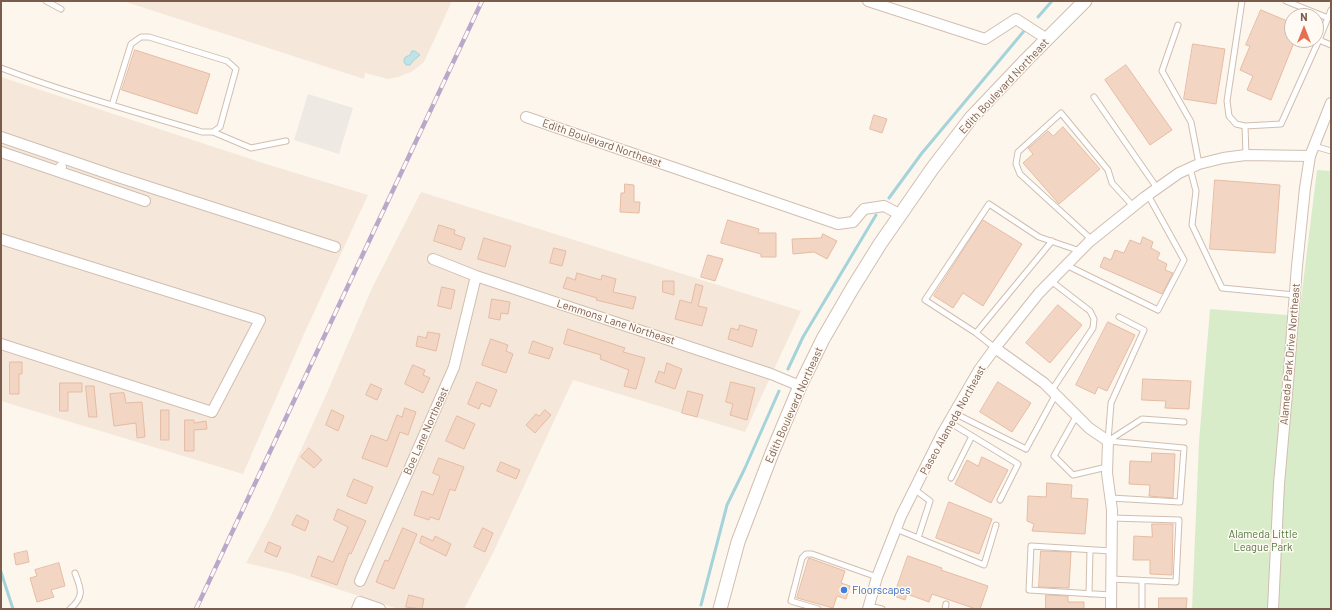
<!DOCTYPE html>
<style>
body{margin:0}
#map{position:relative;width:1332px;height:610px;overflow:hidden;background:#fdf6ec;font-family:Barlow,sans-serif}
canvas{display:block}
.frame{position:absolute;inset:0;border:2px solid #7a5c4d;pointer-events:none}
.north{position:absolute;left:1284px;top:8px;width:40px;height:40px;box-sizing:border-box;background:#fffaf3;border:1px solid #cabbb1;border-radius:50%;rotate:0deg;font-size:11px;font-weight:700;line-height:16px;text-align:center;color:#7a5c4d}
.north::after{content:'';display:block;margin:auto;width:14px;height:18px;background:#e76f51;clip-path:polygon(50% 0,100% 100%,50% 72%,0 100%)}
</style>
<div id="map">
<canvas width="1332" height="610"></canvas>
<div class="frame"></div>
<div class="north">N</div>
</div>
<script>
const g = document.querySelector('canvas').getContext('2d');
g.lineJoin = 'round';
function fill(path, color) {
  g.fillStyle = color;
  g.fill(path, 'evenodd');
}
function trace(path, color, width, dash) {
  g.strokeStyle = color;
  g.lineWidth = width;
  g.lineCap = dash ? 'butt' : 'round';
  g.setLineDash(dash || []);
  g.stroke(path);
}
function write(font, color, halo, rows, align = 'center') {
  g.font = font + ' Barlow,sans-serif';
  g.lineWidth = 3;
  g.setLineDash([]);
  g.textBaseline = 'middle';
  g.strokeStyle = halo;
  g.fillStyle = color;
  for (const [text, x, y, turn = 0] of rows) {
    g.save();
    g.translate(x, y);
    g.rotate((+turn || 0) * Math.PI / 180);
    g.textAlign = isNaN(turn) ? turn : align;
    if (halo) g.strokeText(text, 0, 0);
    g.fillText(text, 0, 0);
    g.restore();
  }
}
const residential = new Path2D(`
 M123,1h329l-28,61 -11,9 -15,6 -10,2 -23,-6 -1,6z
 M1,77l265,87 102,31 -64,139 -61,140 -242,-73z
 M421,192l380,119 -56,121 -172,-52 -80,173 -29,56h-66l-109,-36 -43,-10 24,-45 56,-123 46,-107z`);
const industrial = new Path2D(`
 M308,94l45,14 -14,46 -45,-14z`);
const green = new Path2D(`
 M1317,170l14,1v438h-139l7,-167 11,-133 89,7z`);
const water = new Path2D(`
 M412,51h3l5,4 -7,6 -3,4h-4l-2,-3c0,-5 1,-5 6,-7z`);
const stream = new Path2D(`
 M1038,17l14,-16
 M889,198l33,-45 102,-122
 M788,369l15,-32 73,-122
 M1,572l12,37
 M701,605l26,-100 18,-37 34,-77`);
const building = new Path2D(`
 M1261,10l31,13v17h3l-24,60 -24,-10 6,-14 -13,-6 10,-24 -4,-1z
 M1193,44l32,5 -9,55 -32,-5z
 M135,50l75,24 -13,40 -75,-24z
 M1126,65l46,65 -22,15 -45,-65z
 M874,115l13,4 -5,14 -12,-4z
 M1063,127l37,42 -41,35 -36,-41 10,-9 -5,-6 3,-2 17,-15 5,5z
 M1215,180l65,5 -5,68 -65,-4z
 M625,184l9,1v17h6l-1,11 -19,-1 1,-19h3z
 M728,220l31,9 -1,4h18v24h-15v-3l-40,-11z
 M983,220l39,24 -39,62 -20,-13 -10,15 -19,-12z
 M439,225l16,5 -1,4 11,4 -4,12 -27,-9z
 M823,234l14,7 -10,18 -13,-7 -21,2 -1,-15 29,-1z
 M1143,237l10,5 -2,6 9,5 -3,6 10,5 -2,6 8,3 -11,21 -62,-27 4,-10 7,3 4,-10 9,3 6,-13 10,4z
 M484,238l27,8 -6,21 -27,-8z
 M554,248l12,3 -4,15 -12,-3z
 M708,255l15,4 -8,22 -14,-4z
 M577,273l24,7 1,-5 14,4 -3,13 23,5 -3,12 -37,-9 1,-2 -34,-10 4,-11 8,3z
 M663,281h11v14l-11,-3z
 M696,284l7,2 -5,20 9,2 -5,18 -27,-7 5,-19 11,3z
 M442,287l13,3 -4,19 -13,-3z
 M492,299l18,3 -2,12 -7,-1 -1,7 -11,-2z
 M1058,305l24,20 -32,38 -24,-20z
 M1108,322l27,13 -28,56 -9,-4 -3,7 -19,-9z
 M740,325l17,5 -5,17 -24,-8 3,-11 7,2z
 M568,329l57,19 -2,4 22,6 -9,31 -12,-3 5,-16 -29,-11 1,-4 -37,-11z
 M428,332l12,2 -4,17 -20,-5 2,-10 8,2z
 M491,339l17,6 -2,6 7,3 -7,19 -24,-8z
 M533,341l20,7 -4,11 -20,-6z
 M10,362h12v12h-3v20h-9z
 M667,363l15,6 -7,20 -20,-7 4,-11 5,2z
 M413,365l12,5 -2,5 7,3 -7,15 -18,-9z
 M1143,379l48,2 -2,28 -24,-1 1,-7 -24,-1z
 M477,382l20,8 -7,17 -9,-4 -2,6 -11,-5z
 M731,382l24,6 -8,32 -17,-5 3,-11 -7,-2z
 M998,382l33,21 -19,29 -32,-20z
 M60,383h22v9h-14v19h-8z
 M371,384l11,5 -5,11 -11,-5z
 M86,386h8l3,31h-8z
 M688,391l15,4 -6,22 -15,-4z
 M124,393l2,10 16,-1 3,35 -8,1 -1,-15 -22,3 -4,-32z
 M405,408l11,4 -8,23 -8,-3 -13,35 -25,-9 9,-23 16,6 10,-26 5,2z
 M161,410h8v30h-8z
 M332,410l12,6 -6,15 -12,-6z
 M545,410l6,5 -16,18 -9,-8 10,-11 3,2z
 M457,416l18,8 -11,25 -18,-8z
 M185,420h9v3l12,-2 1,8 -13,1v21h-9z
 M309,448l13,12 -8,8 -13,-11z
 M1152,453l23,1 -2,44 -24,-2 1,-11 -21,-1 1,-23 21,1z
 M982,457l26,13 -17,33 -36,-19 12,-24 11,6z
 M439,458l25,9 -9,24 -5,-2 -11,31 -9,-3 -1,3 -15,-5 8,-24 11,4 7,-19 -7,-3z
 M501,462l19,8 -4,9 -19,-8z
 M354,479l19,8 -7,17 -19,-8z
 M1047,483l25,2 -1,13 17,1 -3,35 -53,-3 2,-7 -7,-3 1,-25 18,1z
 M949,502l43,17 -13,35 -43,-16z
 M338,509l28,12 -15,33 -2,-1 -12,32 -26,-9 7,-20 15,6 15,-35 -14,-7z
 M297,515l12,6 -4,10 -13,-6z
 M1152,524h21l-1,51 -22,-1v-14h-17l1,-24 18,1z
 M403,528l14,6 -23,55 -18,-7 9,-22 3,1z
 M483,528l10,5 -8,19 -11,-5z
 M422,536l11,5 2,-5 16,8 -5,12 -26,-13z
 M269,542l12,5 -4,10 -12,-5z
 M27,551l2,11 -13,3 -2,-11z
 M1041,551l30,1 -2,36 -30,-1z
 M908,556l34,12 -1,2 47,16 -8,23h-4l-44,-15 -3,8 -22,-8 -2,6 -11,-4z
 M809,558l36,13 -4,12 9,3 -4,13 -9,-3 -4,12 -36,-10z
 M59,563l6,23 -14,4 3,7 -17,5 -7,-24 7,-2 -2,-6z
 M409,595l15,4 -2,10 -16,-2z
 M1046,595l22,1v6h16v7h-38z
 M1159,598h28l-1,11h-27z`);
const service = new Path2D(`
 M46,1l15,8
 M1242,1l-15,100 2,15 7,8 9,2 36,-2 38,-84
 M1286,1l42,17
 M1331,10l-12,30 12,5
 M1178,25l-16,46 29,51 8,42
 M1,68c66,25 134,44 201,64h11l7,-5 16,-58 -9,-8 -78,-24h-8l-10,7 -19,61
 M1094,97l63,91
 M1245,126l1,29
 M213,132l38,16 35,-7
 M1314,146l17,5
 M1190,168l6,23 -4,34 30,63 73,7
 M1091,239l-71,-65 -4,-10 2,-12 43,-39 47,57 4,13 21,23
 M1066,265l92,45 26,-50 -36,-65
 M1051,281l39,30 4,8 -1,9 -41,62
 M976,333l76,-92
 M995,348l-19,-15 -51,-33 64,-96 50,33 41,14
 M954,413l72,36 30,-55
 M1077,415l-23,41 19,19 34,-8
 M949,422l69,42 -18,36
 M1108,441l76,7 -4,54 -69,-4
 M1108,441l3,-38 33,-73 -25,-13
 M1108,441l34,-22 42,3
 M951,478l21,-42
 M914,489l16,12 -12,37
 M896,529l88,36 12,-40
 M1111,579l65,3 3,-62 -67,-2
 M1089,594l1,-44
 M1111,595l-82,-5 2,-44 80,5
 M869,606l13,3
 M70,609c15,-13 11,-20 5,-36
 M818,609l-27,-8 11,-43 4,-4h6l65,23
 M945,609l1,-5
 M1142,609v-28`);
const minor = new Path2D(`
 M868,1l117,38 31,-20 31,20
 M526,117l312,107 15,-2 11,-13 20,-3 17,9
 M1,137l117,40 217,70
 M1,152l59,20 1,-5
 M60,172l85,29
 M1,239l259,81 -48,92 -211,-68
 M433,259l43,17 295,98 29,12
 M995,348l49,35 45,45 19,13 -1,32 5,37 -1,99
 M360,581l94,-214 22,-91
 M357,609l3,-7 20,7
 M868,609l9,-32 24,-61 41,-82 37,-64 16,-22 44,-55 50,-51 56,-45 34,-24 20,-9 24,-6 23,-3 64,1
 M1273,609l6,-125 10,-113 8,-105 8,-78 5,-32 21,-53`);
const tertiary = new Path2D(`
 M720,609l18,-67 34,-89 28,-67 23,-47 29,-50 28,-45 52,-75 39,-51 56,-59 58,-58`);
const rail = new Path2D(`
 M196,609l286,-608`);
const markers = [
 [844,590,4,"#3f7fe0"]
];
const streetNames = [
 ["Edith Boulevard Northeast",1004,86,-47],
 ["Edith Boulevard Northeast",602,143,19],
 ["Lemmons Lane Northeast",616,322,18],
 ["Alameda Park Drive Northeast",1290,354,-85],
 ["Edith Boulevard Northeast",794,405,-66],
 ["Paseo Alameda Northeast",953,420,-61],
 ["Boe Lane Northeast",426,431,-66]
];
const parkNames = [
 ["Alameda Little",1263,534],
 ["League Park",1263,547]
];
const shopNames = [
 ["Floorscapes",852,590]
];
fill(residential, '#f5e8da');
fill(industrial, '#efe9e4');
fill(green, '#d8ecc9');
fill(water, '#bfe3e8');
trace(water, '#a5d3da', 1);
trace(stream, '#a5d3da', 3);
fill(building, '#f3d5c3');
trace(building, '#e6bba3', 1);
trace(service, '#d1beb0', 7);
trace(minor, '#d1beb0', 12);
trace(tertiary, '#d1beb0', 15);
trace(service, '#fff', 5);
trace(minor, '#fff', 10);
trace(tertiary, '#fff', 13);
trace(rail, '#b9a8c9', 4.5);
trace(rail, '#fffaf3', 3, [9]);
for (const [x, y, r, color] of markers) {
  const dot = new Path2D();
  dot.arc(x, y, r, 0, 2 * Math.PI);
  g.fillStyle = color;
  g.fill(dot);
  trace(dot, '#fffaf3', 1.5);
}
write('11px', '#7a5c4d', '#fffaf3', streetNames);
write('11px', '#537a41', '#fffaf3', parkNames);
write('11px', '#366cbe', '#fffaf3', shopNames, 'left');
</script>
